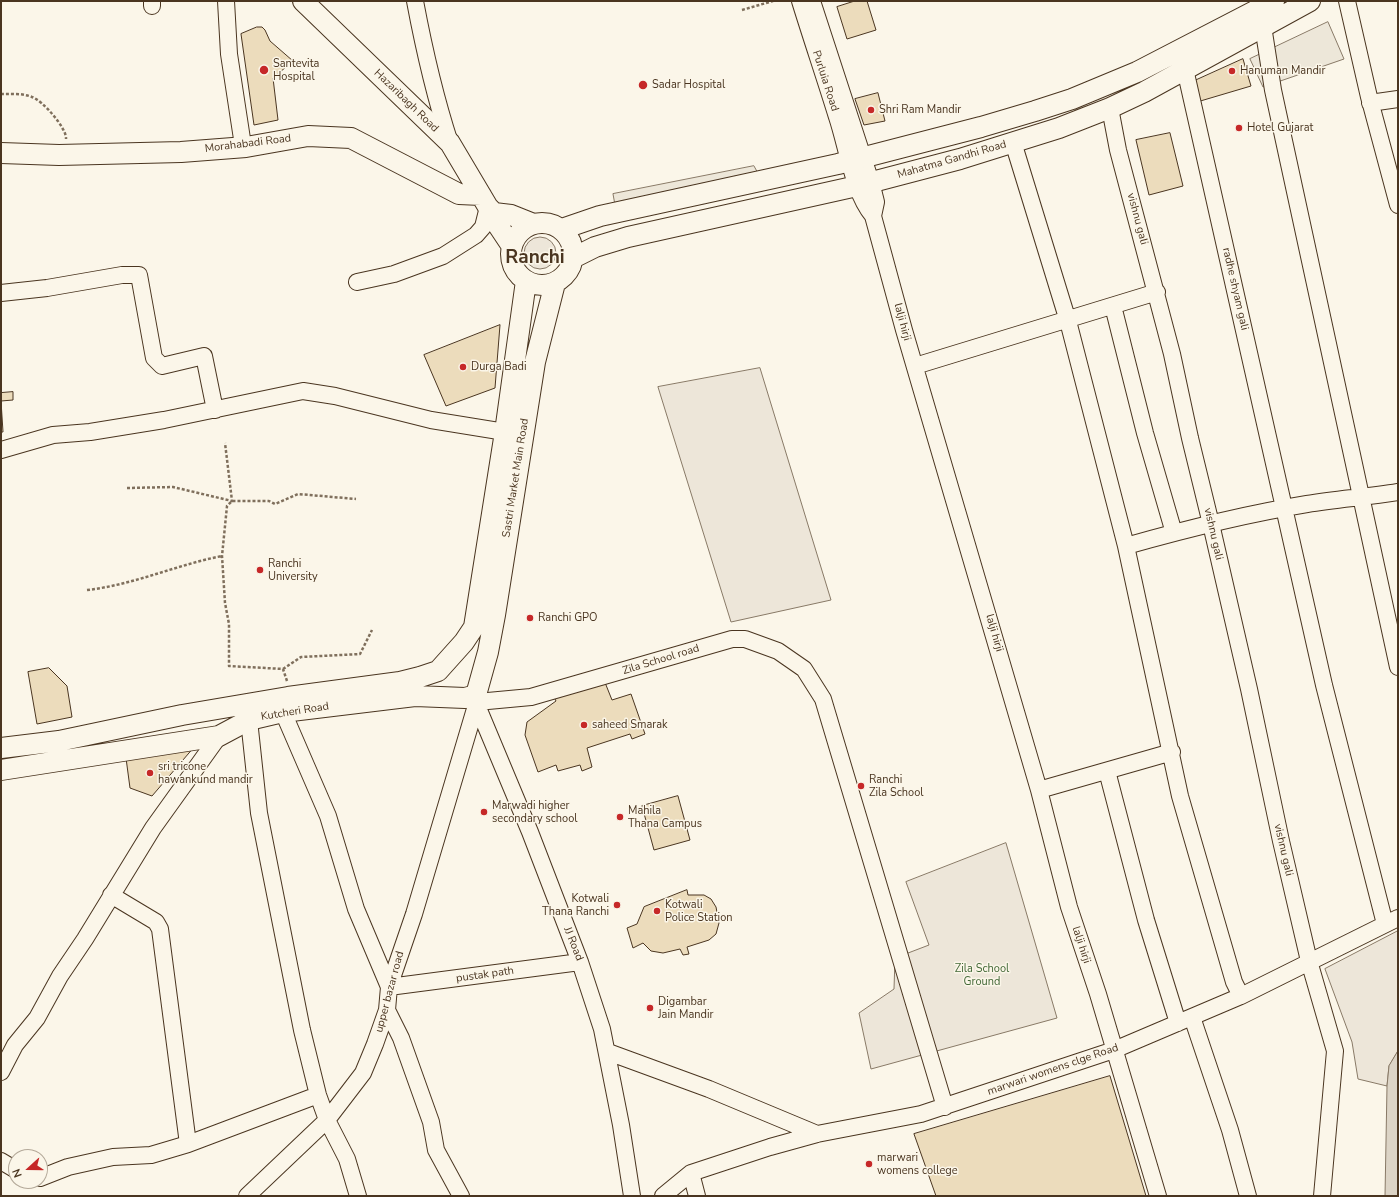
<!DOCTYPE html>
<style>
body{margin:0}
#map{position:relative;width:1399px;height:1197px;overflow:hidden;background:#fbf6e9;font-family:"Nunito Sans",sans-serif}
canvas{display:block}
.frame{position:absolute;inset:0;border:2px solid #4a3520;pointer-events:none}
.north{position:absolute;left:8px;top:1149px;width:40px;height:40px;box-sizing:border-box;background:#fbf6e9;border:1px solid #b4a999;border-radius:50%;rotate:249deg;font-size:11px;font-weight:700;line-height:16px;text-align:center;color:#4a3520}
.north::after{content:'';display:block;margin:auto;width:14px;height:18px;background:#c62828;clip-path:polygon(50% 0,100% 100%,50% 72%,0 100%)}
</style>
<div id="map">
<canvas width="1399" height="1197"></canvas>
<div class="frame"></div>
<div class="north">N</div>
</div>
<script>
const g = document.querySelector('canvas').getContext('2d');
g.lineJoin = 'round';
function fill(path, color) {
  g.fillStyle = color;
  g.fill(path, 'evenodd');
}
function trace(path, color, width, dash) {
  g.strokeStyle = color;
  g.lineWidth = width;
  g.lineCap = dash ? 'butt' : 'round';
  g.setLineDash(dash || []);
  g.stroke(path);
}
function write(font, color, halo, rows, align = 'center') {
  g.font = font + ' "Nunito Sans",sans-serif';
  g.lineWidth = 3;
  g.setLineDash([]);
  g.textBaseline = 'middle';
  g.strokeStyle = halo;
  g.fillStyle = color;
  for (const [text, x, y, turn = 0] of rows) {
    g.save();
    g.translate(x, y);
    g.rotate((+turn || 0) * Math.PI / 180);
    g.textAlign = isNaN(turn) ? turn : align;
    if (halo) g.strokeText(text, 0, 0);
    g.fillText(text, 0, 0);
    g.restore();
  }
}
const green = new Path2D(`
 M524 253a16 16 0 1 1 32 0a16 16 0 1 1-32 0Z
 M760,368l71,232 -100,22 -73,-235z
 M1006,843l51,175 -186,51 -12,-56 35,-24 1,-31 34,-13 -23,-63z
 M1398,931v120l-9,15 -2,20 -29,-7 -6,-37 -27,-73z`);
const parking = new Path2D(`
 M1328,22l16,37 -81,28 -13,-28z
 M754,166l5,9 -144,30 -2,-11z`);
const water = new Path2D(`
 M1398,1051v145h-13l2,-110 2,-20z`);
const building = new Path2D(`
 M855,1h12l9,29 -29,9 -10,-32z
 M257,27h5l3,3 5,11 23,20 -20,17 5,42 -24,5 -13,-91z
 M1243,59l8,27 -54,16 -7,-19z
 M878,93l7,28 -21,4 -9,-26z
 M1170,133l13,53 -34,9 -13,-55z
 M500,325l-5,63 -49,18 -22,-51z
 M13,392v8l-12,1 2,31h-2v-39z
 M49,668l18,18 5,31 -35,7 -9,-52z
 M604,680l8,20 19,-6 14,40 -13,5 -2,-5 -43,14 5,19 -10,4 -2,-6 -22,6 -2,-6 -18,7 -13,-37 2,-13 29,-21 -2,-4z
 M195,746l-43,50 -22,-8 -4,-30z
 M678,796l12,44 -36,10 -12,-44z
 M687,890l1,5h16l7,4 5,8 3,16 -3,11 -7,6 -22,7 2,7 -6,1 -3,-6 -17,4 -12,-2 -8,-8 -10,5 -6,-20 10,-4 7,-17z
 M1110,1076l36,120h-210l-22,-62z`);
const path = new Path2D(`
 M742,10l31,-9
 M1,94c10,0 21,-1 31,3 10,3 35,31 34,42
 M127,488l46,-1 59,14 -7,-58
 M87,590c46,-5 89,-25 135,-34
 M283,669l18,-12 59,-3 12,-24
 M287,681l-4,-12 -54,-3v-42l-4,-21 -3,-47 5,-50 5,-5h37l6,3 23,-10 58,5`);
const minor = new Path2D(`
 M152,1v5
 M226,1l3,53 13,85 4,8
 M415,1c9,48 20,96 35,142
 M800,1c12,39 25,77 37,116 10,30 16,75 36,99l31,114 135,460 30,117 29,87 60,202
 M812,1l59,181 5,20 -3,14
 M1347,1l22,96 29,108
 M1263,26l10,64 125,577
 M1185,69l139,616 61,239
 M1370,103l28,-4
 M1110,108l8,42 54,204 18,84 21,86 38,165 32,152 28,120 26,90 -13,145
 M1013,142l55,179 58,225 54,250 54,186 7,14
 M357,282l37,-8 49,-18 33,-21 7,-8 5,-20
 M1,293l46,-5 75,-13h17l15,83 8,8 42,-10 11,54
 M1113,306l32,127 29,100
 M915,366l242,-74
 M1,450l52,-15 37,-3 74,-12 139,-29 32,5 96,24 74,12
 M1126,546c60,-17 120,-32 181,-42 30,-5 61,-7 91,-12
 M474,698l56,134 50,130 22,67 19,96 11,71
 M477,702l54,-5 201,-58h13l33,12 26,18 19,30 122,408
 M283,712l45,104 28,93 33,78 191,-25
 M249,720l10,93 43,217 16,65 9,25 20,39 11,37
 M1107,771l39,149 32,103
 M1039,790l133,-38
 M111,895l45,27 4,7 28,215
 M387,1010l14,28 30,84 5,28 25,46
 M1192,1017l38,113 18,66
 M608,1052l101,37 108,45
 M1,1072l14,-27 22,-27 23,-42 25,-37 68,-111 66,-92
 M1,1161l15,9
 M691,1173l6,23
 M40,1178l28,-11 45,-10 38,-2 37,-11 130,-49
 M247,1196l80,-76 36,-47 12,-29 12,-34 2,-23 25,-73 63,-212
 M663,1196l28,-23 79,-26 47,-13 104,-20 193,-64 127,-54 157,-78`);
const major = new Path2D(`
 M303,1l147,142 38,64 6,6 3,11 14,21
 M1,153l58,2 122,-3 65,-5 62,-11 43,2 108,56 22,1
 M494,213l17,2 20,8
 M511 254a31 31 0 1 1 62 0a31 31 0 1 1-62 0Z
 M562,229l38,-13 238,-52 143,-37 54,-16 37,-12 65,-27 137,-71
 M573,258l22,-11 33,-10 229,-51 103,-27 99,-31 51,-20 34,-16 166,-91
 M1,748l58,-7 123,-26 106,-18 112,-15 20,-5 18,-6 26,-29 10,-15 31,-195 21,-151
 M1,770l218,-34 30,-16 34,-8 132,-16 50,2 11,-3 12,-43 7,-37 40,-253 20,-79`);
const markers = [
 [264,70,5,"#c62828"],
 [1232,71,4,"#c62828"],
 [643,85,5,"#c62828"],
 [871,110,4,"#c62828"],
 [1239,128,4,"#c62828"],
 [463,367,4,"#c62828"],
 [260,570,4,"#c62828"],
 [530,618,4,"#c62828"],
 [584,725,4,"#c62828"],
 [150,773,4,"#c62828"],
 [861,786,4,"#c62828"],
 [484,812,4,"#c62828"],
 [620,817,4,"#c62828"],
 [617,905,4,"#c62828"],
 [657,911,4,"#c62828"],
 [650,1008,4,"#c62828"],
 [869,1164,4,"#c62828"]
];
const poiNames = [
 ["Santevita",273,64],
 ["Hospital",273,77],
 ["Hanuman Mandir",1240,71],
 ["Sadar Hospital",652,85],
 ["Shri Ram Mandir",879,110],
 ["Hotel Gujarat",1247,128],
 ["Durga Badi",471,367],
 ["Ranchi",268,564],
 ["University",268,577],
 ["Ranchi GPO",538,618],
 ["saheed Smarak",592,725],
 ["sri tricone",158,767],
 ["hawankund mandir",158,780],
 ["Ranchi",869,780],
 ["Zila School",869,793],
 ["Marwadi higher",492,806],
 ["secondary school",492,819],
 ["Mahila",628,811],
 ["Thana Campus",628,824],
 ["Kotwali",609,899,"right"],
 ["Thana Ranchi",609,912,"right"],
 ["Kotwali",665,905],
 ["Police Station",665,918],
 ["Digambar",658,1002],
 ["Jain Mandir",658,1015],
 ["marwari",877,1158],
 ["womens college",877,1171]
];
const streetNames = [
 ["Purluia Road",825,81,72],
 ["Hazaribagh Road",406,101,44],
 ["Morahabadi Road",248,144,-7],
 ["Mahatma Gandhi Road",952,160,-16],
 ["vishnu gali",1137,219,75],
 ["radhe shyam gali",1235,289,77],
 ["lalji hirji",902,322,75],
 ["Sastri Market Main Road",516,478,-81],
 ["vishnu gali",1213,534,77],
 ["lalji hirji",994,633,74],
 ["Zila School road",661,660,-17],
 ["Kutcheri Road",295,712,-9],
 ["vishnu gali",1283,850,77],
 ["JJ Road",573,944,68],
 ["lalji hirji",1081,945,72],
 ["pustak path",485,975,-8],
 ["upper bazar road",390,992,-75],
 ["marwari womens clge Road",1053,1070,-19]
];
const parkNames = [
 ["Zila School",982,969],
 ["Ground",982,982]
];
const townNames = [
 ["Ranchi",535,258]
];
fill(green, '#ede6d9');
trace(green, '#887966', 1);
fill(parking, '#ede7d9');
trace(parking, '#887966', 1);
fill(water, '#dcd4c6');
trace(water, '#887966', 1);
fill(building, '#ecdcbc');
trace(building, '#4a3520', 1);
trace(minor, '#4a3520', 18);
trace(major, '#4a3520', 22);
trace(path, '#7f6f5c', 2.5, [3, 2]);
trace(minor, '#fbf6e9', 16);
trace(major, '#fbf6e9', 20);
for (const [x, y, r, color] of markers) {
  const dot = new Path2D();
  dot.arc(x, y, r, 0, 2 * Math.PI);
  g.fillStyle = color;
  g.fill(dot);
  trace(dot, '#fbf6e9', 1.5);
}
write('11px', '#4a3520', '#fbf6e9', poiNames, 'left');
write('11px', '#4a3520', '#fbf6e9', streetNames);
write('11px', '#436837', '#fbf6e9', parkNames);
write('bold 19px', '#4a3520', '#fbf6e9', townNames);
</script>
